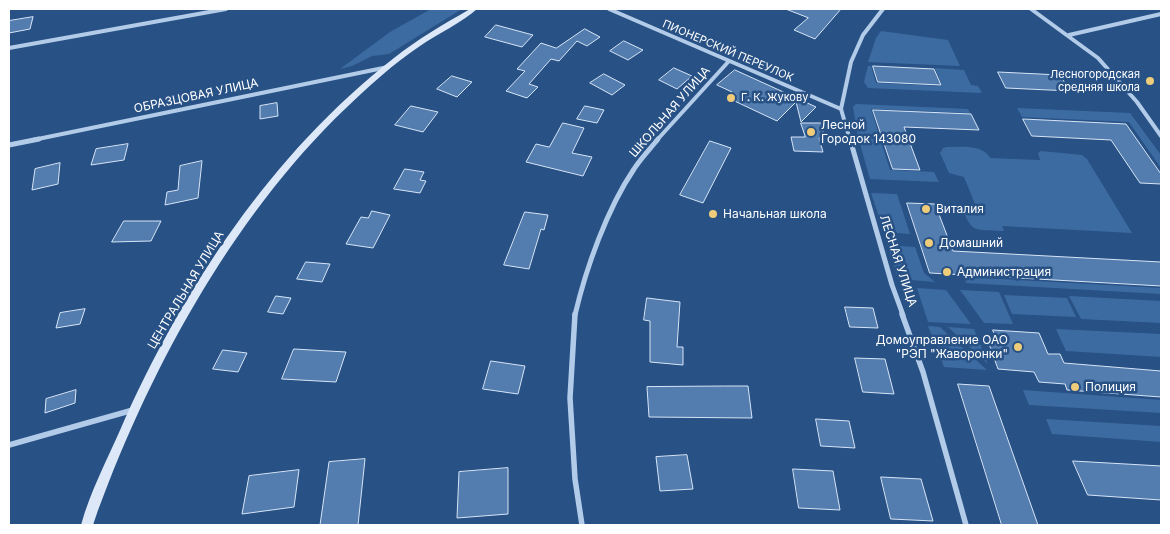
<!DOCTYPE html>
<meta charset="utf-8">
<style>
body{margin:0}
#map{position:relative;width:1170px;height:534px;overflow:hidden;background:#285185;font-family:Inter,sans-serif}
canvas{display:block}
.frame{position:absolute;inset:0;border:10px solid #fff;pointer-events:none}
</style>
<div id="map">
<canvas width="1170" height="534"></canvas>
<div class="frame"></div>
</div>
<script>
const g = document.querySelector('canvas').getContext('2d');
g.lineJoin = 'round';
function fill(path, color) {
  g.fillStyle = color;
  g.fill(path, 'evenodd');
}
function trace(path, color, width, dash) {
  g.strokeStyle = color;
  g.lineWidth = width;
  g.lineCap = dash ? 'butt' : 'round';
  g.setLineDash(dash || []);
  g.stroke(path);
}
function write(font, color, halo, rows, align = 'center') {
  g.font = font + ' Inter,sans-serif';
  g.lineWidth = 5;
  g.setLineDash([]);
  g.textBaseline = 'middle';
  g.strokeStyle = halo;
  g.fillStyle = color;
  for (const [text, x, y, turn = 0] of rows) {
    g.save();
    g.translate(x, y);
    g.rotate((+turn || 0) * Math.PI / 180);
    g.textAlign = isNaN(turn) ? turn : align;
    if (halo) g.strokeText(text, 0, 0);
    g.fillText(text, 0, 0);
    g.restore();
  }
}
const green = new Path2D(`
 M431,9h31l-73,45 -17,2 -20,10 -12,3 50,-37z
 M881,31l67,9 12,26 -92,-4 8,-24z
 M868,66h3l5,17 66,3 -7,-18 29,2 7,15 7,1 4,7 -114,-5 -4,-6z
 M856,104l112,5 2,4 -99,-4 19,61 44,2 5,10 -69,-3 -12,-42 -5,-30z
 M1017,108l113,5 31,42v13l-32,-46 -107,-5z
 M947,147c14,0 36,-3 43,11l50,2 -2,-7 3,-2 41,4 5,4 45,74 -130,-7 2,5c-30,-2 -31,4 -43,-25l14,-2 -11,-27 -15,-4 -9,-20 3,-5z
 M871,193l26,1 13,40 -26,-2z
 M887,245l28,2 9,26 11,9 -37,-3z
 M964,277l197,11v6l-195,-11z
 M917,288l29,2 25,34 -43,-2z
 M960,290l39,2 14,32 -29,-1z
 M1004,295l63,3 9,19 -64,-3z
 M1069,296l92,5v22l-80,-4z
 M928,326l12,1 47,43 -43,-3z
 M948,327l26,2 14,35z
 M1056,329l105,5v23l-95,-6z
 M1023,390l138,10v13l-132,-8z
 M1046,419l115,7v16l-109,-8z`);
const building = new Path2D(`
 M786,9h55l-26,30 -21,-9 14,-12z
 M33,17l-3,12 -21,4v-12z
 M496,25l37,10 -11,12 -37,-10z
 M585,29l15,8 -13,9 -10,-5 -18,20 -8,-2 -22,25 9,3 -11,11 -21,-7 19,-20 -8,-2 24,-26 15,5z
 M624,41l19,9 -15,10 -18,-9z
 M873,66l61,3 7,16 -63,-3z
 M674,68l18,8 -15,13 -18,-9z
 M735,70l55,25 26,12 -15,15 -5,-20 -19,19 -51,-24 6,-5 -15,-7z
 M998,72l62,3 10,16 -64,-3z
 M604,74l21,11 -13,10 -22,-12z
 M452,76l20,6 -15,15 -20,-8z
 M277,103l1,13 -18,3v-13z
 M411,106l27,6 -15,20 -28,-7z
 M585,106l19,4 -7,13 -20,-4z
 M873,110l98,4 8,16 -75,-3 16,43 -27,-1z
 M1023,119l103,5 35,50v10l-21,-1 -29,-43 -79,-4z
 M563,123l21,5 -12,25 20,4 -9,19 -57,-14 10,-18 13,3z
 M801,123h20l4,15h-6l4,14 -29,-1 -3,-14h14z
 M710,141l21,7 -28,55 -23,-8z
 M128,144l-4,16 -33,5 5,-16z
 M202,161l-4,37 -33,7 2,-13 11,-2 2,-24z
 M60,163l-2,21 -26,6 3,-21z
 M405,169l19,3 -4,8 6,1 -6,12 -26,-4z
 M907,203l28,1 18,47 208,11v24l-231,-13z
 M372,211l18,4 -17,33 -27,-4 15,-27 7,1z
 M525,212l23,3 -4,15 -3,-1 -12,40 -25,-4z
 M124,221h37l-10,20 -39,1z
 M306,262l24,2 -8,18 -25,-3z
 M276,296l15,2 -8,16 -15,-2z
 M647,298l33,4 -3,45h6v18l-33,-3v-41l-6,-1z
 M845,307l28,1 5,20 -28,-1z
 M85,309l-5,15 -24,4 4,-15z
 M993,330l46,3 9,21h12l4,9 97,8v26l-94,-7 -2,-6 -26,-2 -5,-10 -36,-3 -10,-28 9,1z
 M294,349l52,3 -10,30 -54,-3z
 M223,350l24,3 -9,19 -25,-3z
 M855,358l30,1 9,35 -31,-2z
 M491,361l34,5 -7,28 -35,-5z
 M958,384l31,2 49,139h-36z
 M724,386h24l4,32 -103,-1 -2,-30z
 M76,390l-1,13 -30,10 1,-14z
 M816,419l33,2 6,27 -34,-2z
 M687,455l6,34 -33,2 -4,-34z
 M365,459l-7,66h-38l9,-63z
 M1073,461l88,5v34l-73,-5z
 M508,468v46l-51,4 2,-46z
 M793,469l40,2 7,39 -41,-2z
 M299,470l-5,37 -52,7 7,-38z
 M881,477l40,2 12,42 -42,-2z`);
const streetFar2 = new Path2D(`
 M609,9l232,100
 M1031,9l67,49 39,44 24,34
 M1069,35l92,-21
 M9,48l217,-39
 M33,140l355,-73
 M657,140l72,-79
 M850,140l-9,-31 10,-47 12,-27 20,-26`);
const streetFar1 = new Path2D(`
 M850,139l42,146 11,30
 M9,145l30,-6
 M575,315c11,-47 32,-106 59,-146 7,-11 16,-20 24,-30`);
const street = new Path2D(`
 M575,314l-5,84 5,81 7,46
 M902,314l21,58 43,153
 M9,445l124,-35`);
const secondary = new Path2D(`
 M470,9h7c-14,13 -40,25 -57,37 -27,18 -51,40 -75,63 -114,109 -200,268 -252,416h-12c9,-33 26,-65 40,-97 62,-140 151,-275 273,-370 24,-19 50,-34 76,-49z`);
const markers = [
 [1150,81,5,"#efcc79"],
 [731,98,5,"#efcc79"],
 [811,132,5,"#efcc79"],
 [926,209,5,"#efcc79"],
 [713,214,5,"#efcc79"],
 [929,243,5,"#efcc79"],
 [947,272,5,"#efcc79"],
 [1018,347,5,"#efcc79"],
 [1075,387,5,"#efcc79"]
];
const farStreetnames = [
 ["ПИОНЕРСКИЙ ПЕРЕУЛОК",728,51,23]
];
const farPoinames = [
 ["Лесногородская",1140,75],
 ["средняя школа",1140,88],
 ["Г. К. Жукову",741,98,"left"]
];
const streetNames = [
 ["ОБРАЗЦОВАЯ УЛИЦА",196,96,-12],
 ["ШКОЛЬНАЯ УЛИЦА",670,112,-49],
 ["ЛЕСНАЯ УЛИЦА",898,261,72],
 ["ЦЕНТРАЛЬНАЯ УЛИЦА",186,290,-59]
];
const poiNames = [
 ["Лесной",821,125],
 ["Городок 143080",821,139],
 ["Виталия",936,209],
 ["Начальная школа",723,214],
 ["Домашний",939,243],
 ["Администрация",957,272],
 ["Домоуправление ОАО",1008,340,"right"],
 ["\"РЭП \"Жаворонки\"",1008,354,"right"],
 ["Полиция",1085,387]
];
fill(green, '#3c6ba2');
fill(building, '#547daf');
trace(building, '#d6e5f6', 1);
trace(streetFar2, '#b2cbe8', 4);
trace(streetFar1, '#b2cbe8', 5);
trace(street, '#b2cbe8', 5.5);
fill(secondary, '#dce8f7');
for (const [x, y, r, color] of markers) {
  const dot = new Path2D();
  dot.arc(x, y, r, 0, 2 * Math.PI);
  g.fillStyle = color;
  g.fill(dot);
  trace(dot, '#285185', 2);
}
write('11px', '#fff', '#285185', farStreetnames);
write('11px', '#fff', '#285185', farPoinames, 'right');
write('12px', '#fff', '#285185', streetNames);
write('12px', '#fff', '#285185', poiNames, 'left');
</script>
